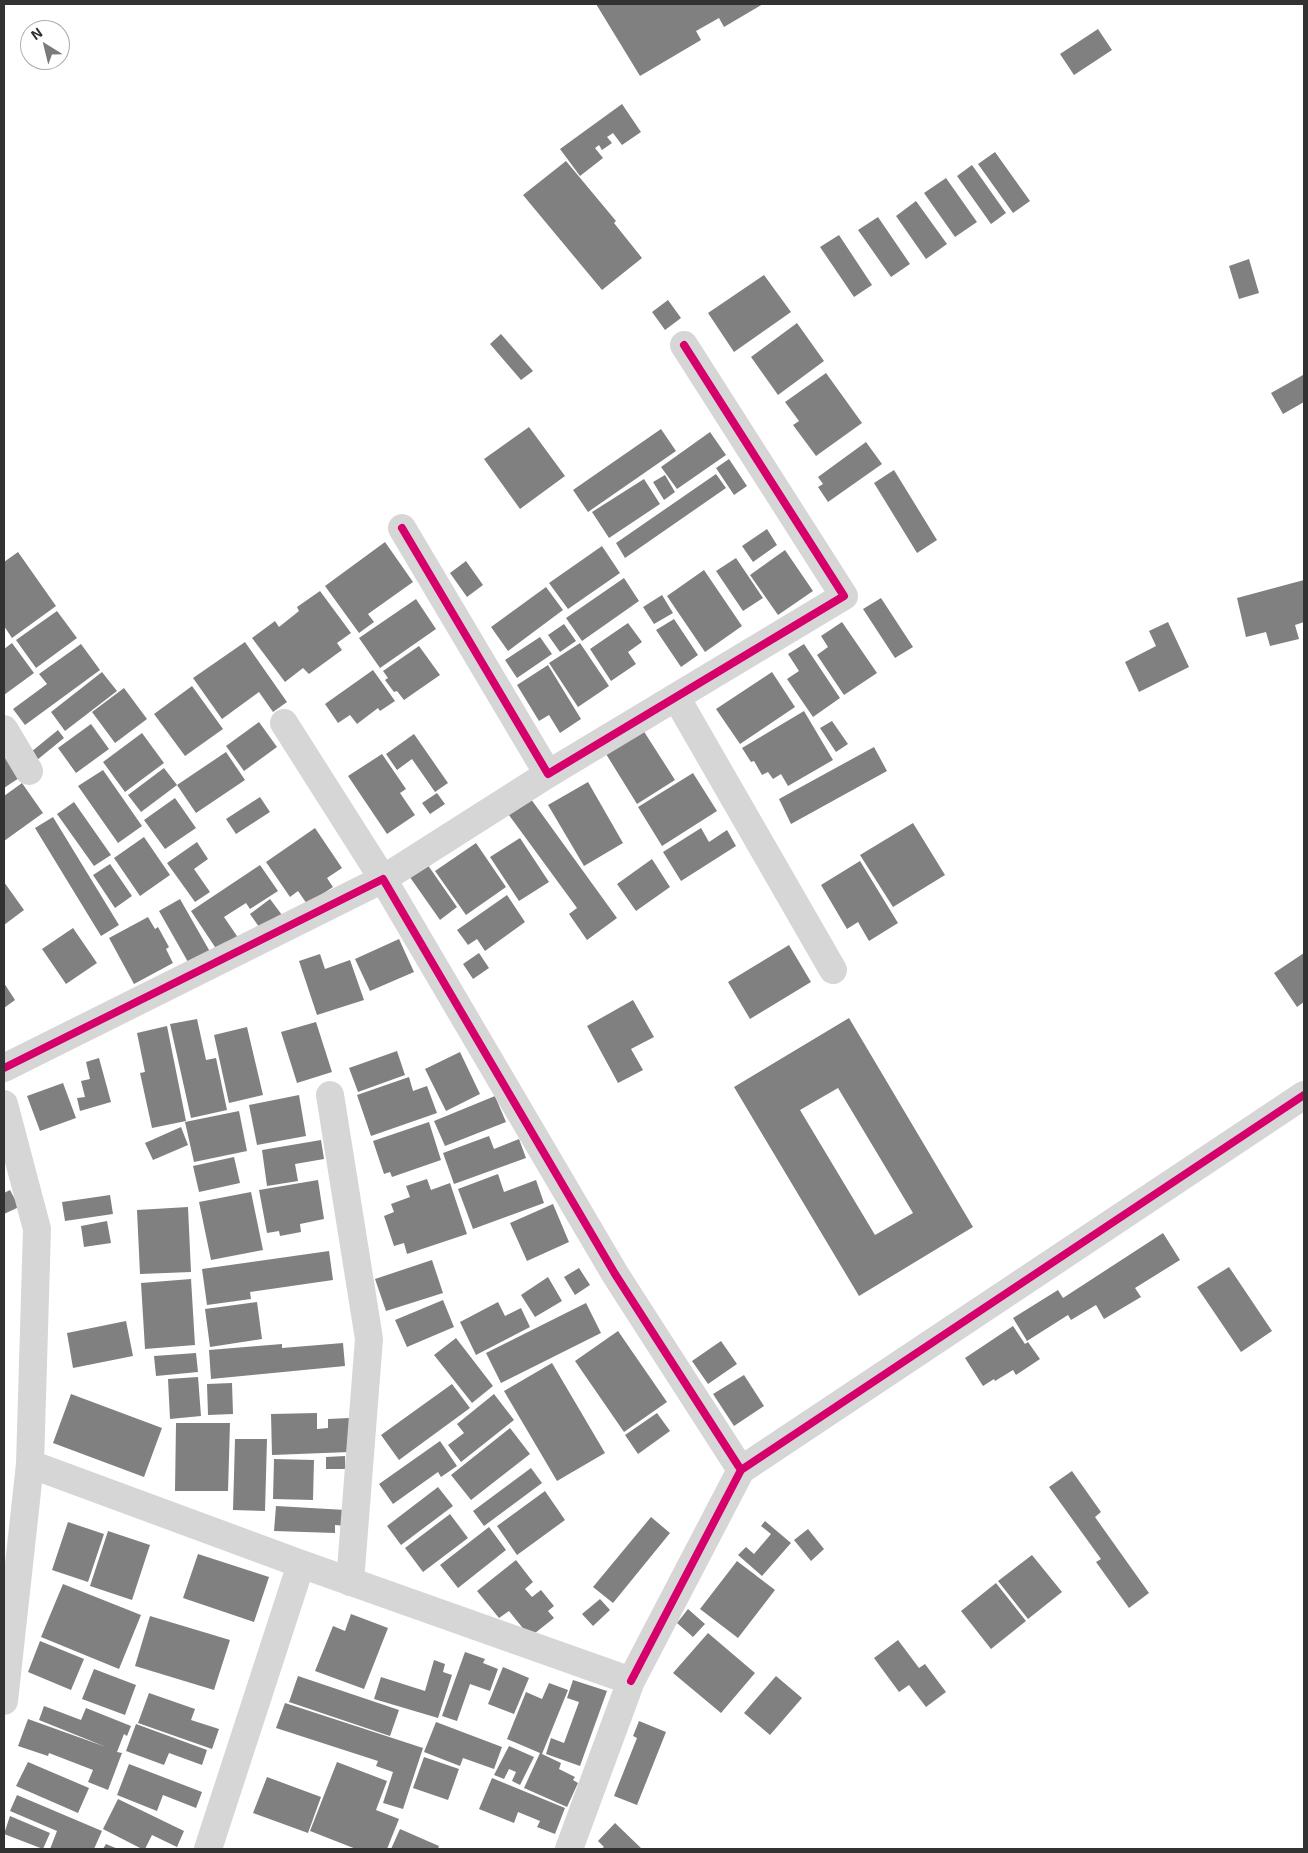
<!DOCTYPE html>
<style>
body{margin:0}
#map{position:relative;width:1308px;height:1853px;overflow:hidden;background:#fff;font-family:"Exo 2",sans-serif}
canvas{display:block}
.frame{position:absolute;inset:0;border:5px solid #323232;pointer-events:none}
.north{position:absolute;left:20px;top:20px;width:50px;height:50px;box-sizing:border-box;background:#fff;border:1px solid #adadad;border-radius:50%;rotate:324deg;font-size:14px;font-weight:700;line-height:20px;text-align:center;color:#323232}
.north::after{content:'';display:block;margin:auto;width:18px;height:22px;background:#7a7a7a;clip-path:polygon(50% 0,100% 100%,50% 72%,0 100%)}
</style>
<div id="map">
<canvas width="1308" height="1853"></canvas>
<div class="frame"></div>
<div class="north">N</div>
</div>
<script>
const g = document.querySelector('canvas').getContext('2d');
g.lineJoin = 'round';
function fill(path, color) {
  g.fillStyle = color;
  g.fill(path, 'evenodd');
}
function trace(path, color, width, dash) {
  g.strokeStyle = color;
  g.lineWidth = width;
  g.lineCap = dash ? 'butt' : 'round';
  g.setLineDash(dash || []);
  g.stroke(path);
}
const building = new Path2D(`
 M596,4h167l-39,23 -5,-9 -23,13 5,9 -61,36z
 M1098,29l14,21 -38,25 -14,-21z
 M622,104l19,28 -19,13 -9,-12 -6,4 5,6 -10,7 -3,-5 -4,3 8,10 -23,18 -20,-27z
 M995,152l35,49 -17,12 -35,-49z
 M566,161l50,60 -2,2 28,35 -40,32 -79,-95z
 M972,165l34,48 -15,11 -34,-48z
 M946,178l31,44 -22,15 -31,-44z
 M916,201l31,43 -21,15 -30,-43z
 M878,217l32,47 -19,13 -33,-47z
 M839,235l33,50 -18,12 -34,-50z
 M1249,259l10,34 -20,6 -10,-33z
 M764,275l27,37 -57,40 -26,-39z
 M668,300l13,18 -16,12 -13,-18z
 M797,323l27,38 -46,34 -27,-38z
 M501,334l32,37 -12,9 -31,-36z
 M826,373l36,50 -46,33 -23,-31 6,-4 -14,-19z
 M1303,375l1,2v25l-21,12 -12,-21z
 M529,427l36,49 -45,33 -36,-50z
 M661,429l15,22 -88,61 -15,-22z
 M710,432l16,23 -49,34 -16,-22z
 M866,442l16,22 -54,38 -10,-15 5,-3 -5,-7z
 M729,459l18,27 -13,9 -18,-27z
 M894,470l43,70 -20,13 -43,-70z
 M716,474l10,14 -101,70 -9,-15z
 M665,475l10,17 -11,8 -11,-18z
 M644,479l16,25 -51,34 -17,-26z
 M767,529l10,16 -24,17 -11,-16z
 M385,542l28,40 -45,32 6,8 -15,11 -34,-47z
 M602,546l18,27 -52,36 -19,-26z
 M785,550l28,41 -35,24 -28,-40z
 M18,552l38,54 -44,32 -8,-12v-64z
 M736,558l27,40 -20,13 -27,-40z
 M466,561l17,24 -16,12 -17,-24z
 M704,570l38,56 -37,26 -38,-56z
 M624,578l15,23 -57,40 -16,-23z
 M1304,580v42l-9,3 4,14 -29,7 -4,-14 -20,5 -9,-39z
 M546,587l17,23 -55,41 -17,-24z
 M320,591l31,42 -14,10 5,7 -33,24 -6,-6 -18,14 -33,-44 23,-17 4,6 20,-16 -2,-4z
 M662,595l11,18 -19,11 -11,-17z
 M881,598l32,49 -18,11 -32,-49z
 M416,599l20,30 -56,39 -21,-30z
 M57,611l20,27 -41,30 -20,-28z
 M674,619l24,36 -17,12 -25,-37z
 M842,622l35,51 -33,22 -27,-40 11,-8 -7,-11z
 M1168,622l21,45 -50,25 -14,-30 31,-16 -7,-15z
 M628,623l14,19 -14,10 8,12 -25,17 -21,-32z
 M564,624l12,17 -16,11 -12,-17z
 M540,637l12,17 -35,24 -12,-18z
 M245,642l42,60 -14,10 -14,-20 -37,27 -29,-41z
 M12,643l22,30 -30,22v-46z
 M580,643l29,43 -31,21 -29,-44z
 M81,644l19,26 -75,55 -12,-16 34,-25 -8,-10z
 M804,644l36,54 -27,19 -26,-38 12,-8 -11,-17z
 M419,646l21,29 -36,25 -7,-9 -3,1 -9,-12 3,-2 -5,-7z
 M548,665l33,54 -21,14 -11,-18 -10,6 -22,-36z
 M373,670l22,31 -15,10 -2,-3 -21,16 -7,-9 -12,8 -13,-19z
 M102,672l15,19 -52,40 -14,-19z
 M772,672l23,35 -55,37 -24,-35z
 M192,686l31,43 -38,27 -31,-42z
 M124,688l23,31 -32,24 -23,-31z
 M804,711l29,49 -45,26 -7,-12 -8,5 -5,-7 -6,3 -8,-14 -3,1 -9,-14z
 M832,721l16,23 -12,8 -16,-24z
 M259,722l18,25 -33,24 -18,-25z
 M91,724l18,25 -33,24 -18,-25z
 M58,730l6,8 -27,22 -6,-8z
 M643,730l32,50 -38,24 -31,-50z
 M142,733l22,30 -39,29 -22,-30z
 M414,734l34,49 -13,9 -23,-33 -15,11 -11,-16z
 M874,747l13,24 -96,53 -12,-25z
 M226,752l19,28 -49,33 -19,-28z
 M382,754l24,35 -6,4 15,22 -28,19 -39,-58z
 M4,756l15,22 -15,10z
 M164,768l13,17 -36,27 -13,-17z
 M103,770l39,56 -24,17 -40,-57z
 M693,773l24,38 -55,35 -24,-39z
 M588,782l35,61 -39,23 -36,-61z
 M22,783l21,30 -39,28v-45z
 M437,793l8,11 -15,10 -8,-11z
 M528,795l89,123 -30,22 -18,-26 8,-6 -71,-97z
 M260,797l10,15 -34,22 -10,-15z
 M175,798l21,30 -31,21 -21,-29z
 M74,802l37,53 -17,11 -37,-52z
 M53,817l66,108 -18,11 -66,-108z
 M913,823l32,52 -52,32 -33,-52z
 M315,828l27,40 -15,10 6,9 -26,17 -9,-13 -8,6 -24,-35z
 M701,828l8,14 18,-12 9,16 -55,35 -18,-29z
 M144,837l26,38 -30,21 -26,-38z
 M520,838l29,44 -30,19 -29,-44z
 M197,842l11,17 -14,10 16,23 -15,10 -28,-39z
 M476,843l30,44 -40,28 -31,-44z
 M652,859l18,28 -34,24 -19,-27z
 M425,861l32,46 -17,13 -33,-47z
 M860,861l38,62 -29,18 -11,-19 -11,7 -26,-44z
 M110,864l22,32 -17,12 -22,-33z
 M260,865l18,26 -28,18 -4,-6 -22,14 15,22 -20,14 -28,-42z
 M4,882l20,28 -20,15z
 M507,895l18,27 -40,29 -8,-12 -9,6 -11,-15z
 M180,899l33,58 -21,12 -33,-58z
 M270,899l15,20 -21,15 -14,-20z
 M148,917l7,12 3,-2 11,20 -3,2 7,14 -39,21 -25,-46z
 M73,928l24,35 -31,21 -24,-35z
 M399,939l15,33 -44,19 -15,-32z
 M789,945l22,37 -61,37 -22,-37z
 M479,953l10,15 -16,11 -10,-15z
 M1304,953v49l-7,5 -23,-34z
 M320,954l5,15 25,-9 14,40 -47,15 -18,-54z
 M4,983l11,17 -11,8z
 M633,1000l21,37 -23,12 12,21 -25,13 -31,-57z
 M849,1018l124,209 -114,69 -125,-209zM838,1088l75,125 -38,22 -75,-125z
 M197,1019l9,41 10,-2 11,52 -36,8 -21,-94z
 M316,1022l16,50 -35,11 -16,-51z
 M167,1026l19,95 -34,7 -12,-55 5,-1 -8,-39z
 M247,1027l16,68 -34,8 -15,-68z
 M397,1051l8,24 -47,17 -9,-24z
 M460,1052l20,42 -34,17 -21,-42z
 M99,1058l12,44 -31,9 -3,-13 8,-1 -4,-16 9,-2 -4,-17z
 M409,1077l4,14 14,-5 10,27 -66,23 -14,-41z
 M63,1083l13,35 -36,13 -13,-35z
 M299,1095l7,41 -49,9 -8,-40z
 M495,1096l11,26 -61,24 -11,-25z
 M239,1111l8,40 -53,11 -9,-40z
 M429,1122l12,38 -49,17 -2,-5 -6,2 -11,-33z
 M181,1127l7,18 -35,15 -8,-17z
 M489,1136l5,13 25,-10 7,19 -72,26 -11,-31z
 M321,1140l3,19 -29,5 3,17 -31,5 -5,-36z
 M234,1157l6,26 -41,9 -6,-26z
 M498,1174l6,18 32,-12 8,23 -71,26 -15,-40z
 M427,1179l4,11 19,-7 17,51 -60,20 -3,-11 -10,3 -10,-30 10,-4 -3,-8 19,-7 -4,-11z
 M318,1180l6,39 -24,5 1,8 -21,4 -1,-5 -12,2 -8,-43z
 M10,1190l9,17 -15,7v-21z
 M251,1192l12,58 -52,10 -12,-58z
 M110,1195l3,19 -48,7 -3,-19z
 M553,1204l16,38 -42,19 -17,-38z
 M188,1207l3,65 -51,2 -3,-64z
 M107,1221l4,22 -27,4 -3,-21z
 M1163,1233l17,27 -45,28 6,9 -37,22 -8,-14 -25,15 -3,-5 -41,26 -14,-23 45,-28 5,8z
 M329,1251l4,29 -83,12 1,7 -44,6 -5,-36z
 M432,1260l11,33 -57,18 -11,-32z
 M1229,1267l43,64 -31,21 -44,-65z
 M579,1268l11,17 -15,10 -11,-18z
 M548,1277l14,24 -27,16 -14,-22z
 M191,1279l4,66 -50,4 -4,-66z
 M443,1300l11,27 -47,20 -12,-27z
 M257,1302l5,37 -52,8 -5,-38z
 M498,1302l7,14 16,-8 9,19 -54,28 -16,-33z
 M586,1303l15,30 -100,50 -15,-30z
 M126,1321l7,35 -60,12 -6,-35z
 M1013,1326l12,18 3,-2 12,17 -24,16 -3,-5 -18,11 -1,-2 -11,7 -18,-28z
 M618,1331l49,71 -43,30 -49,-71z
 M456,1338l37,48 -21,17 -38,-48z
 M721,1341l16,23 -29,20 -16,-23z
 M343,1343l2,23 -134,13 -2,-29 73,-6v4z
 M196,1353l2,19 -42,4 -2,-20z
 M552,1363l53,90 -48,28 -53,-90z
 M744,1375l20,31 -30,20 -21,-32z
 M198,1377l3,39 -31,3 -2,-40z
 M232,1383l1,31 -25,1 -1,-31z
 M452,1384l18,24 -71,52 -18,-25z
 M71,1394l91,34 -18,49 -91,-34z
 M494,1394l20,26 -53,42 -13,-17 16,-12 -7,-9z
 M317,1413v16l11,-1v-9l21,-1 1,34 -78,3 -1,-41z
 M657,1413l13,18 -32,23 -13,-19z
 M176,1423h54l-2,68h-53z
 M510,1428l20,26 -59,46 -20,-25z
 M235,1439h32l-2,72 -32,-1z
 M440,1441l17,25 -16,11 -3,-5 -45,32 -14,-20z
 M345,1456v13h-19v-12z
 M274,1459l40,1 -1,40 -40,-1z
 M531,1468l11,15 -58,43 -11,-15z
 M1072,1471l29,41 -6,5 54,76 -20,15 -33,-46 5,-3 -52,-72z
 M438,1487l15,19 -52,39 -14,-19z
 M545,1491l20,29 -48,35 -20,-29z
 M276,1506l70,4v16l-11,-1v8l-61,-2z
 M450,1514l18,24 -45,34 -18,-24z
 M651,1517l19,16 -57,70 -20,-16z
 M765,1521l26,22 -29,33 -24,-21 8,-8 8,7 17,-20 -10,-8z
 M68,1522l36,12 -16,48 -36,-12z
 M489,1527l17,23 -48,38 -18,-23z
 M808,1529l16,20 -13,12 -17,-21z
 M108,1531l42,14 -18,55 -42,-14z
 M198,1554l71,23 -15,45 -71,-24z
 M1032,1555l30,37 -34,27 -30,-38z
 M516,1560l17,22 -8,7 7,8 9,-7 13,16 -6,5 6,7 -24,19 -21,-26 -10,7 -22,-27z
 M737,1561l38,29 -37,48 -38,-29z
 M996,1583l30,38 -35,28 -30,-38z
 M63,1584l78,31 -22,54 -78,-32z
 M600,1599l10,11 -17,16 -11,-12z
 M688,1609l17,15 -12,13 -16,-14z
 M351,1614l37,14 -24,61 -49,-18 18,-45 12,5z
 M150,1616l80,24 -16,50 -79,-24z
 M708,1633l47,40 -34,40 -48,-40z
 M898,1640l21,28 6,-4 21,28 -20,15 -17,-22 -10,7 -25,-34z
 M40,1641l44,18 -13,31 -43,-18z
 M465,1652l20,7 -2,4 15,6 -8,22 -20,-7 -13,37 -15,-5z
 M434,1660l11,4 -2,8 9,3 -14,43 -64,-19 7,-22 44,14z
 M503,1667l26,11 -15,36 -26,-10z
 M94,1669l42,16 -11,30 -43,-16z
 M298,1676l101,34 -9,26 -101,-34z
 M776,1676l26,22 -32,37 -26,-22z
 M573,1680l34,11 -27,75 -34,-12 5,-16 13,5 15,-41 -12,-4z
 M549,1683l19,7 -26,64 19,9 -2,6 16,8 -2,3 5,3 -11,24 -43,-19 16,-35 -33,-14 19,-47 16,7z
 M149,1693l46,16 -4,11 28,9 -7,20 -74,-26z
 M285,1703l138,45 -20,61 -20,-6 10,-31 -17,-6 2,-5 -102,-33z
 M44,1706l37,14 5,-12 45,18 -4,10 -3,-2 -7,18 5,1 -14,37 -20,-8 5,-12 -44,-17 -1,3 -30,-10 10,-27 78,28 -67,-27z
 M639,1721l27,11 -29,73 -23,-9 23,-58 -4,-2z
 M436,1722l66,25 -8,22 -31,-11 -3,8 -36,-14z
 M136,1724l71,26 -5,15 -33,-12 -5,12 -38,-14z
 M509,1746l25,11 -14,28 -8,-4 4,-9 -7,-3 -5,10 -10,-4z
 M424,1757l35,12 -11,31 -35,-12z
 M28,1762l61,26 -11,25 -62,-27z
 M337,1762l50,19 -11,29 23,9 -12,30h-31l-46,-18z
 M129,1764l73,28 -6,16 -33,-13 -6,16 -40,-16z
 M267,1777l54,20 -13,36 -55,-20z
 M492,1778l73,30 -10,26 -18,-7 3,-6 -22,-9 -4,11 -35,-14z
 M17,1795l85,36 -8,18h-44l7,-18 -47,-20z
 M118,1799l66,32 -7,16 -25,-12 -7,14h-3l-39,-20z
 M10,1816l40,17 -7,16 -39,-15z
 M615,1823l27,26h-41l3,-2 -6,-6z
 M400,1829l39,17 -1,3h-47z
 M106,1844l12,5h-15z`);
const minor = new Path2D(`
 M402,528l146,246 296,-178 -160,-251
 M676,697l157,273
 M284,723l99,156 165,-105
 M4,729l25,42
 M4,1068l379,-189 232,395 126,196
 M330,1095l39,244 -19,243
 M4,1104l33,125 -7,235 -26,237
 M30,1464l271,100 330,117 -62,168
 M631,1681l110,-211 563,-375
 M208,1849l93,-285`);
const cycleway = new Path2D(`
 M402,528l146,246 296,-178 -160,-251
 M4,1068l379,-189 232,395 126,196
 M631,1681l110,-211 563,-375`);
fill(building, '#808080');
trace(minor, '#d6d6d6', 28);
trace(cycleway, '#d6006c', 8);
</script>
